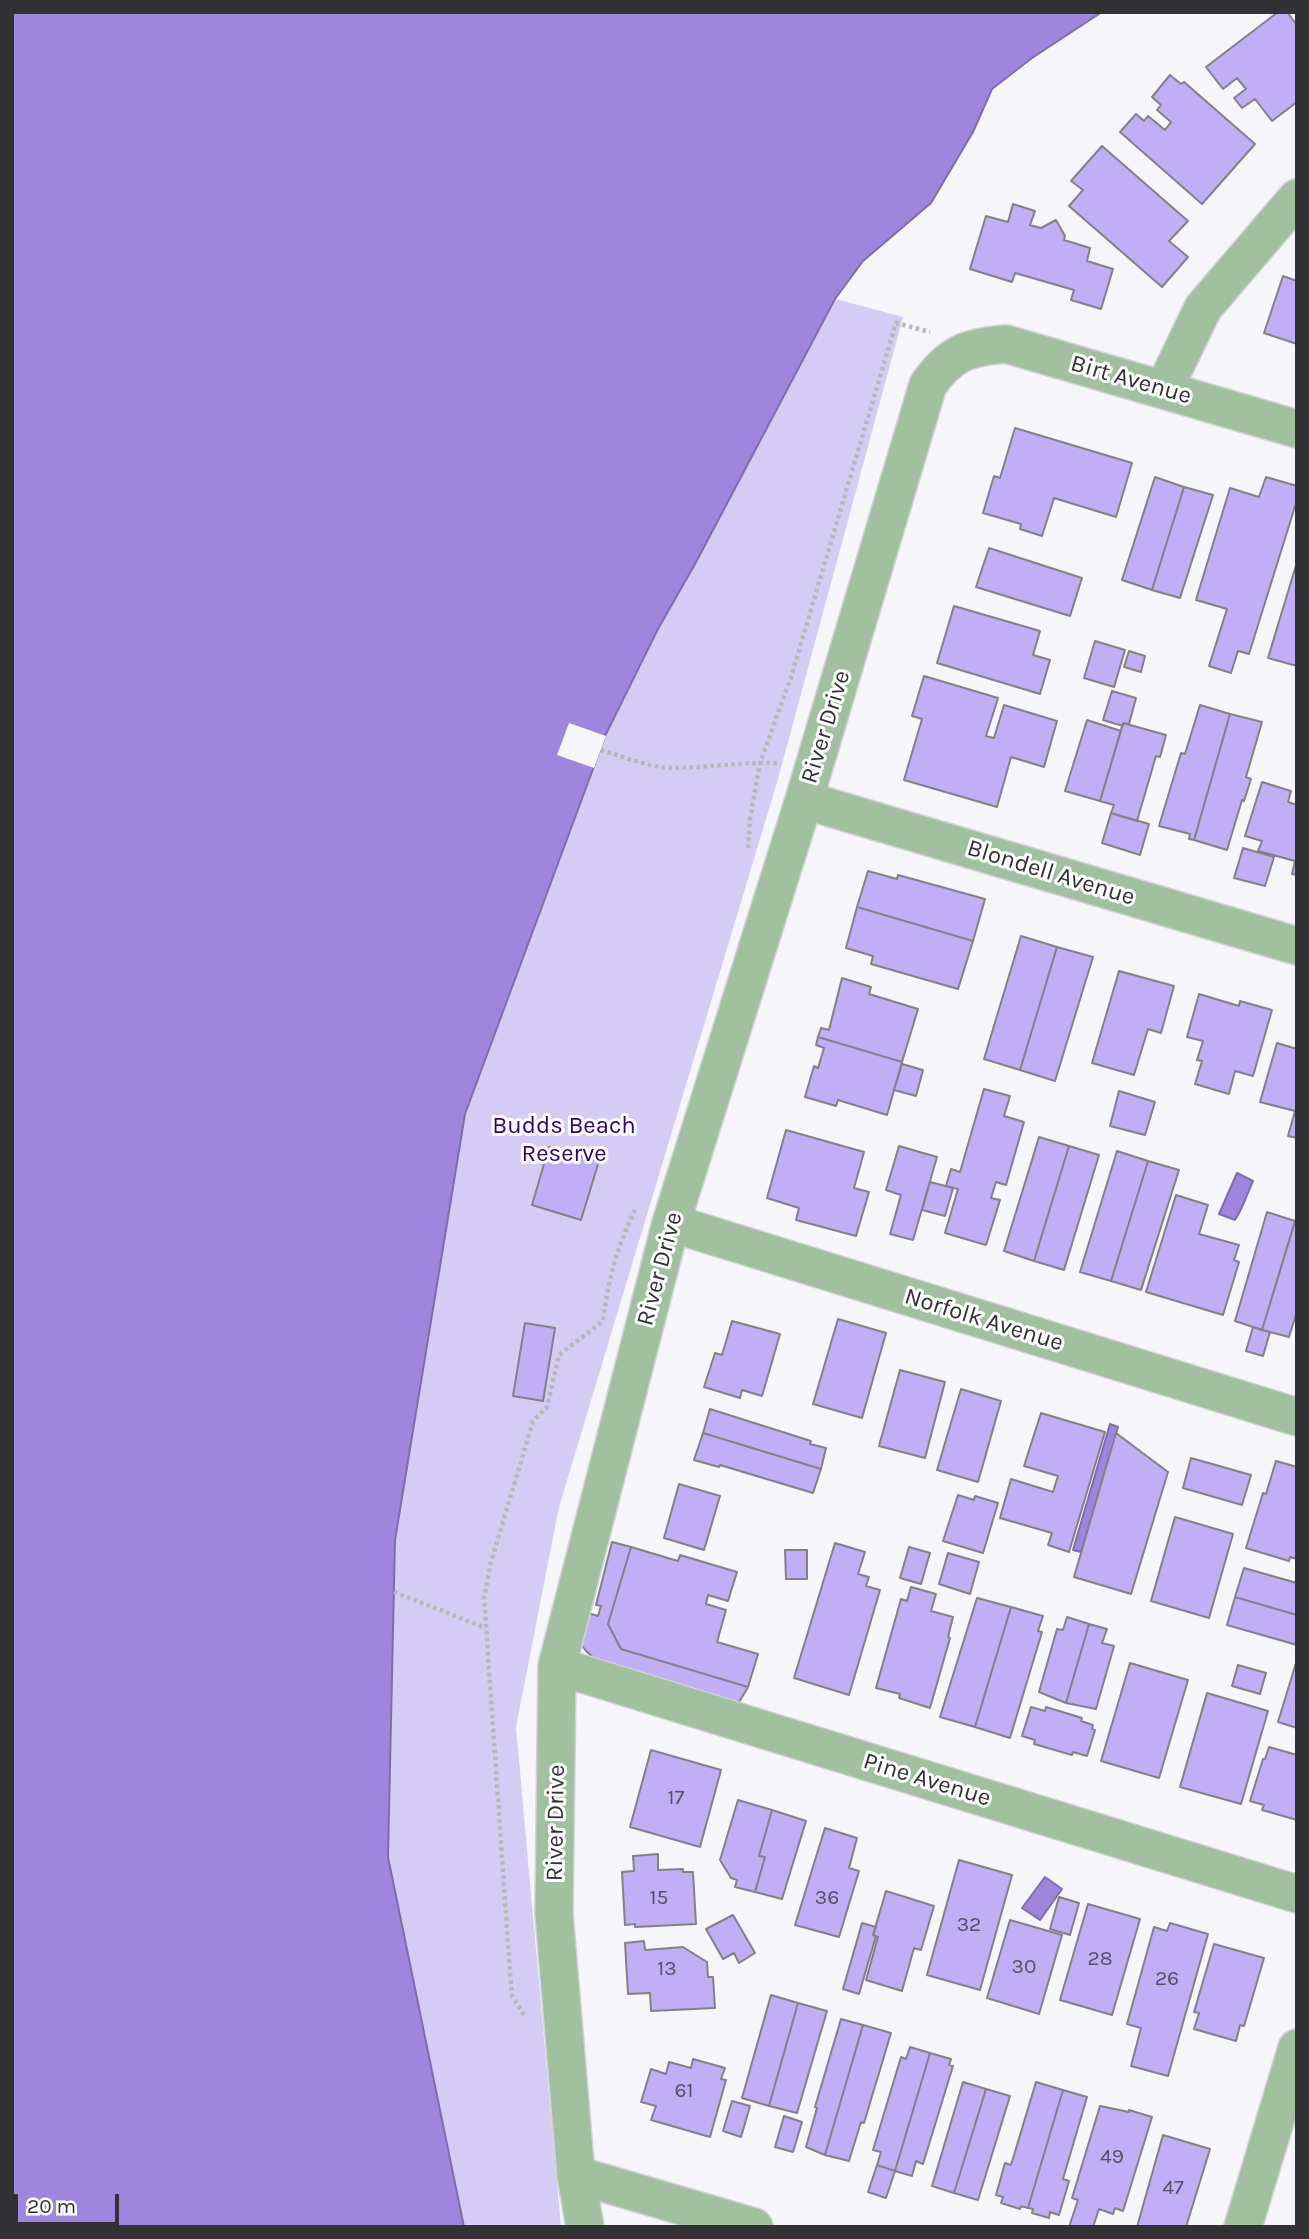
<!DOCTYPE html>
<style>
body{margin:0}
#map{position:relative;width:1309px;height:2239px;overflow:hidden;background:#f6f5fa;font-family:Karla,sans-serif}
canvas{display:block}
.frame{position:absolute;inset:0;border:14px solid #323234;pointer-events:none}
.scale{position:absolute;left:14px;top:2194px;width:105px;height:32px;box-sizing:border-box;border:4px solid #323234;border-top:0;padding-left:9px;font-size:21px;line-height:24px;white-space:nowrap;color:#323234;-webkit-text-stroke:5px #fff;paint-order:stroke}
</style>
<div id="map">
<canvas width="1309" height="2239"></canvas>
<div class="frame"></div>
<div class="scale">20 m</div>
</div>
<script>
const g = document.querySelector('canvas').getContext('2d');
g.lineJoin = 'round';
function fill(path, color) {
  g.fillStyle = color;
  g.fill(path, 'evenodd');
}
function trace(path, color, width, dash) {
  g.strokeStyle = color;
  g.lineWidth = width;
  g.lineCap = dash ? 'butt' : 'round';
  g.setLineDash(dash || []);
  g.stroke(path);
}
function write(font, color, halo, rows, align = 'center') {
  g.font = font + ' Karla,sans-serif';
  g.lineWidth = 6;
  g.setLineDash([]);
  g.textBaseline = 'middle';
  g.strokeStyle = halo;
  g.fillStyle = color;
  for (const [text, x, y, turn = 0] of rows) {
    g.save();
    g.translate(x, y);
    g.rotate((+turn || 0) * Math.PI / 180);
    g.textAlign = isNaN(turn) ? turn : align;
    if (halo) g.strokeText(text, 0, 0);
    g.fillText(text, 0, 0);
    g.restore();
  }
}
const green = new Path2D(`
 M836,299l67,18 -125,462 -219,728 -43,220 45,500h-97l-76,-370 7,-317 70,-426 141,-380 52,-105 37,-65z`);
const water = new Path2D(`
 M12,12h1090l-70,46 -40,31 -19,43 -42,71 -68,58 -28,38 -140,265 -37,65 -52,105 -141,380 -70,426 -7,317 76,370h-452z
 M1237,1173l16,8c-6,13 -10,27 -18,39l-16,-6z
 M1110,1424l8,3 -37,125 -8,-2z
 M1045,1877l17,12 -22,31 -18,-12z`);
const pier = new Path2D(`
 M569,723l37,13 -12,32 -37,-13z`);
const building = new Path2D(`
 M1278,12h9l10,13v77l-25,19 -17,-22 -13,9 -8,-10 12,-9 -9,-11 -14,11 -17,-22z
 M1170,75l11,9 3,-2 71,62 -53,60 -82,-72 16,-18 8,7 4,-5 17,14 6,-8 -14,-12 4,-5 -9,-8z
 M1102,146l86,75 -19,20 19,16 -26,30 -93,-81 14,-16 -12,-9z
 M1013,204l22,7 -5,14 11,3 15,-8 9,16 -1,4 26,8 -3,13 26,8 -12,40 -30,-9 3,-10 -59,-17 -3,9 -42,-13 16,-53 22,6z
 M1283,276l14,5v63l-33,-11z
 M1015,428l117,35 -16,54 -62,-19 -12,38 -22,-7 1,-5 -38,-11 11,-37 6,2z
 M1155,477l29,10 -32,103 -30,-10z
 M1266,477l31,9v14l-48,154 -11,-3 -7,22 -22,-7 18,-57 -31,-9 34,-112 29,9z
 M1184,487l29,8 -33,103 -28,-8z
 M989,548l93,30 -12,38 -94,-29z
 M1297,562v104l-29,-8z
 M954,606l86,25 -7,24 17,5 -10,34 -103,-31z
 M1095,641l30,9 -11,37 -30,-9z
 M1129,651l16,5 -4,16 -17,-5z
 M924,676l74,22 -12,38 8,2 10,-33 53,16 -13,46 -33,-10 -14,50 -93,-27 18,-61 -10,-3z
 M1112,691l24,7 -7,26 -6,-1v3l-20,-6z
 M1200,705l30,9 -36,126 -5,-1 1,-5 -31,-8 22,-73 4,1z
 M1230,714l32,8 -16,55 5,2 -7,22 -2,-1 -15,50 -33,-10z
 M1087,720l34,11 -21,70 -35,-10z
 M1123,723l43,12 -6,22 -4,-1 -19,65 -26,-8 3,-8 -14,-4z
 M1262,782l29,9 -3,11 9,3v70l-5,-1 3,-13 -37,-10 4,-10 -17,-5z
 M1111,813l38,11 -9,31 -38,-12z
 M1243,848l31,9 -9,29 -31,-8z
 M868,871l29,8 1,-4 87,24 -12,42 -116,-34z
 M857,907l116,34 -15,48 -87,-25 2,-8 -27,-8z
 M1021,936l36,11 -37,123 -36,-11z
 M1057,947l36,10 -38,124 -35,-11z
 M1119,971l55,15 -13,47 -13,-4 -14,46 -42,-12z
 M842,978l29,9 -2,7 49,15 -16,53 -84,-25 3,-9 8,2z
 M1199,994l40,12 1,-5 32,9 -19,66 -18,-5 -6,23 -34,-10 7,-23 -5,-1 6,-19 -16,-4z
 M818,1037l84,25 -15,53 -49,-15 -2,6 -31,-9 9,-31 4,2 6,-20 -8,-3z
 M1277,1043l20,6v89l-9,-2 7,-25 -35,-9z
 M902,1064l21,6 -7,26 -22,-6z
 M984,1089l26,7 -6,20 20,6 -18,63 -10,-3 -5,16 9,2 -14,45 -41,-12 13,-44 -12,-3 5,-17 9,3z
 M1119,1091l36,11 -10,33 -35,-9z
 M786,1130l78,22 -10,36 15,4 -13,44 -60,-16 3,-12 -32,-10z
 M1039,1137l30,9 -35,115 -30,-10z
 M899,1146l38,11 -24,83 -23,-6 11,-39 -15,-5z
 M1069,1146l30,9 -35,115 -30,-9z
 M549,1147l50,14 -18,59 -49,-15z
 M1117,1151l31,10 -37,120 -31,-9z
 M1148,1161l31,9 -38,120 -30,-9z
 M930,1182l23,6 -8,28 -23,-6z
 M1176,1195l32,10 -9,29 40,11 -5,15 5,2 -16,53 -77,-23z
 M1267,1212l28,9 -33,109 -27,-9z
 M1297,1215v96l-8,26 -27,-7z
 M838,1319l48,14 -24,85 -49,-14z
 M732,1321l48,13 -18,62 -20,-6 -2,8 -36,-11 11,-34 7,2z
 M525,1323l30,5 -12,73 -30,-5z
 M1253,1327l17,5 -7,24 -17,-5z
 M900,1370l45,12 -20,76 -46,-12z
 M961,1389l40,12 -23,81 -41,-12z
 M710,1409l101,32 -1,3 16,4 -5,21 -118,-36z
 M1041,1413l64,19 -36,120 -21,-7 4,-12 -52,-15 11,-39 42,13 5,-16 -34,-10z
 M703,1433l118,36 -8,24 -93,-28 -1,2 -25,-7z
 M1116,1433l52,39 -37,122 -57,-17z
 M1191,1458l60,17 -9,30 -59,-17z
 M1276,1461l21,6v92l-7,-2 -1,4 -43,-13 17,-55 3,1z
 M679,1484l41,12 -16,54 -40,-12z
 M958,1495l16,5 1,-4 23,7 -15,50 -40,-12z
 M1175,1517l58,17 -24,84 -58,-17z
 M612,1542l19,5 -23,77 13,25 127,38 -10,17 -140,-42 -12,-11 -6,-8 4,-31 14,4 3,-10 -5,-1z
 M835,1543l30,9 -7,22 11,3 -3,9 14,4 -31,105 -55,-17z
 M631,1547l47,14 2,-6 57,17 -9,29 -20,-6 -2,9 20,6 -9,32 41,12 -10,33 -127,-38 -13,-25z
 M909,1547l21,6 -9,31 -21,-6z
 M785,1550h22v29h-21z
 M948,1553l31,9 -9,32 -31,-10z
 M1244,1568l53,15v32l-62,-18z
 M911,1587l25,7 -5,17 22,6 -5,20 2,1 -20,70 -31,-10 1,-4 -24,-6 25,-89 6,2z
 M1235,1597l62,18v30l-70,-20z
 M977,1598l34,9 -36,120 -35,-10z
 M1011,1607l32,9 -5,15 4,1 -32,106 -35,-11z
 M1067,1617l22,7 -23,79 -27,-11 18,-63 6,1z
 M1089,1624l18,5 -5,14 12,3 -18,63 -30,-6z
 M1130,1663l58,17 -29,98 -58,-17z
 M1296,1663h1v65l-19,-6z
 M1238,1665l28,8 -6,21 -28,-8z
 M1207,1693l61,18 -27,93 -61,-17z
 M1031,1707l14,4 1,-4 36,11 -1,3 12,4 -1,4 3,1 -8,26 -14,-4 -1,3 -38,-11 1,-4 -13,-4z
 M1269,1747l28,8v65l-35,-10 2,-5 -14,-4 13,-42h2z
 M651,1750l70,20 -21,77 -70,-20z
 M738,1800l34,10 -13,46 6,1 -10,35 -20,-5 2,-7 -6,-2 -11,-18z
 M772,1810l34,11 -24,78 -27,-7 10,-35 -6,-1z
 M825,1828l32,10 -8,30 10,3 -20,66 -44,-12z
 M658,1854v16l25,-1v3h10l3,52 -61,3v-3l-10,1 -3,-53 12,-1 -1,-15z
 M959,1860l53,15 -32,115 -53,-15z
 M886,1891l48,15 -13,44 -7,-2 -12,43 -36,-11 12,-43 -5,-2z
 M1059,1897l20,6 -9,32 -20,-6z
 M1088,1904l52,15 -28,96 -52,-15z
 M733,1915l22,38 -16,10 -5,-10 -11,6 -17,-30z
 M1010,1920l52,15 -23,79 -52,-16z
 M862,1923l14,4 -3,8 3,1 -17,58 -16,-5z
 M1170,1923l38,11 -40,142 -37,-10 10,-38 -14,-4 27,-97 13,4z
 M644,1941l1,9 38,-3 24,15 1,15h5l2,31 -64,3 -1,-18 -22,1 -3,-51z
 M1214,1944l50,14 -20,68 -4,-1 -4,16 -42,-12 5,-16 -5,-1z
 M771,1995l27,8 -29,103 -27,-8z
 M798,2003l29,8 -30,102 -28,-7z
 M841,2019l22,6 -38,130 -19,-8 11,-39 -2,-1z
 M863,2025l28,8 -27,90 -3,-1 -12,39 -24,-6z
 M910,2047l20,6 -35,118 -18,-6 4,-13 -8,-2 28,-93 5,2z
 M930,2053l21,6 -2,6 4,1 -30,98 -7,-3 -4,15 -17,-5z
 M693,2059l32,9 -4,11 5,1 -16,57 -59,-17 5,-14 -15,-4 10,-33 15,5 3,-12 22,6z
 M963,2082l23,7 -32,104 -22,-7z
 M1036,2082l27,8 -35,118 -7,-2 -1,3 -19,-6 2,-6 -7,-2 9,-32 6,2z
 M986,2089l24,7 -32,104 -24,-7z
 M1063,2090l24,7 -24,82 6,2 -10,34 -9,-3 -1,6 -17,-5 1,-4 -5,-1z
 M732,2101l18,5 -9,31 -18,-6z
 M1100,2106l29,6v-2l23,7 -29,94 -8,-3 -2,6 -14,-5 -6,18h-24l9,-27 -6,-2z
 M784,2116l18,6 -9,30 -18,-5z
 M1163,2135l47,14 -24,78h-49z
 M877,2165l18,6 -9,27 -18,-6z`);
const path = new Path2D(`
 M601,750c24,7 49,18 74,18 35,-1 69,-6 104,-5
 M748,848l2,-29 10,-56 31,-86 105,-354 34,9
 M394,1592l92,36
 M524,2015l-12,-19 -1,-9 -27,-390 7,-35 42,-141 14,-14 12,-52 44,-34c5,-40 14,-75 32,-111`);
const minor = new Path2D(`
 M1164,389l39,-81 94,-110
 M804,800l493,146
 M671,1223l626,194
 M557,1666l740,228
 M576,2175l178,52
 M585,2227l-9,-52 -22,-261 3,-248 114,-443 133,-423 124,-415c22,-32 40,-38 78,-41l291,85
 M1243,2227l54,-179`);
const numberNames = [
 ["17",676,1798],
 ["15",659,1898],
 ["36",827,1898],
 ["32",969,1925],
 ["28",1100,1959],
 ["30",1024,1967],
 ["13",667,1969],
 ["26",1167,1979],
 ["61",684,2091],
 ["49",1112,2157],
 ["47",1173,2188]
];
const streetNames = [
 ["Birt Avenue",1131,380,16],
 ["River Drive",826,727,-73],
 ["Blondell Avenue",1051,873,17],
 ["River Drive",660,1269,-75],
 ["Norfolk Avenue",984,1320,17],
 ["Pine Avenue",927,1780,17],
 ["River Drive",556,1823,-89]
];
const parkNames = [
 ["Budds Beach",564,1126],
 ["Reserve",564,1154]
];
fill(green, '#d5ccf5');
fill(water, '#9e86df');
trace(water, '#7e6dac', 2);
fill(pier, '#f6f5fa');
fill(building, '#c0aef7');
trace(building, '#828186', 2);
trace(minor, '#d3d2d6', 40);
trace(path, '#b7b7bb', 4.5, [3.5, 3.5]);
trace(minor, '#a0c09f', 37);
write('21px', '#565165', null, numberNames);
write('24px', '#323234', '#fff', streetNames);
write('24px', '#370170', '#fff', parkNames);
</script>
